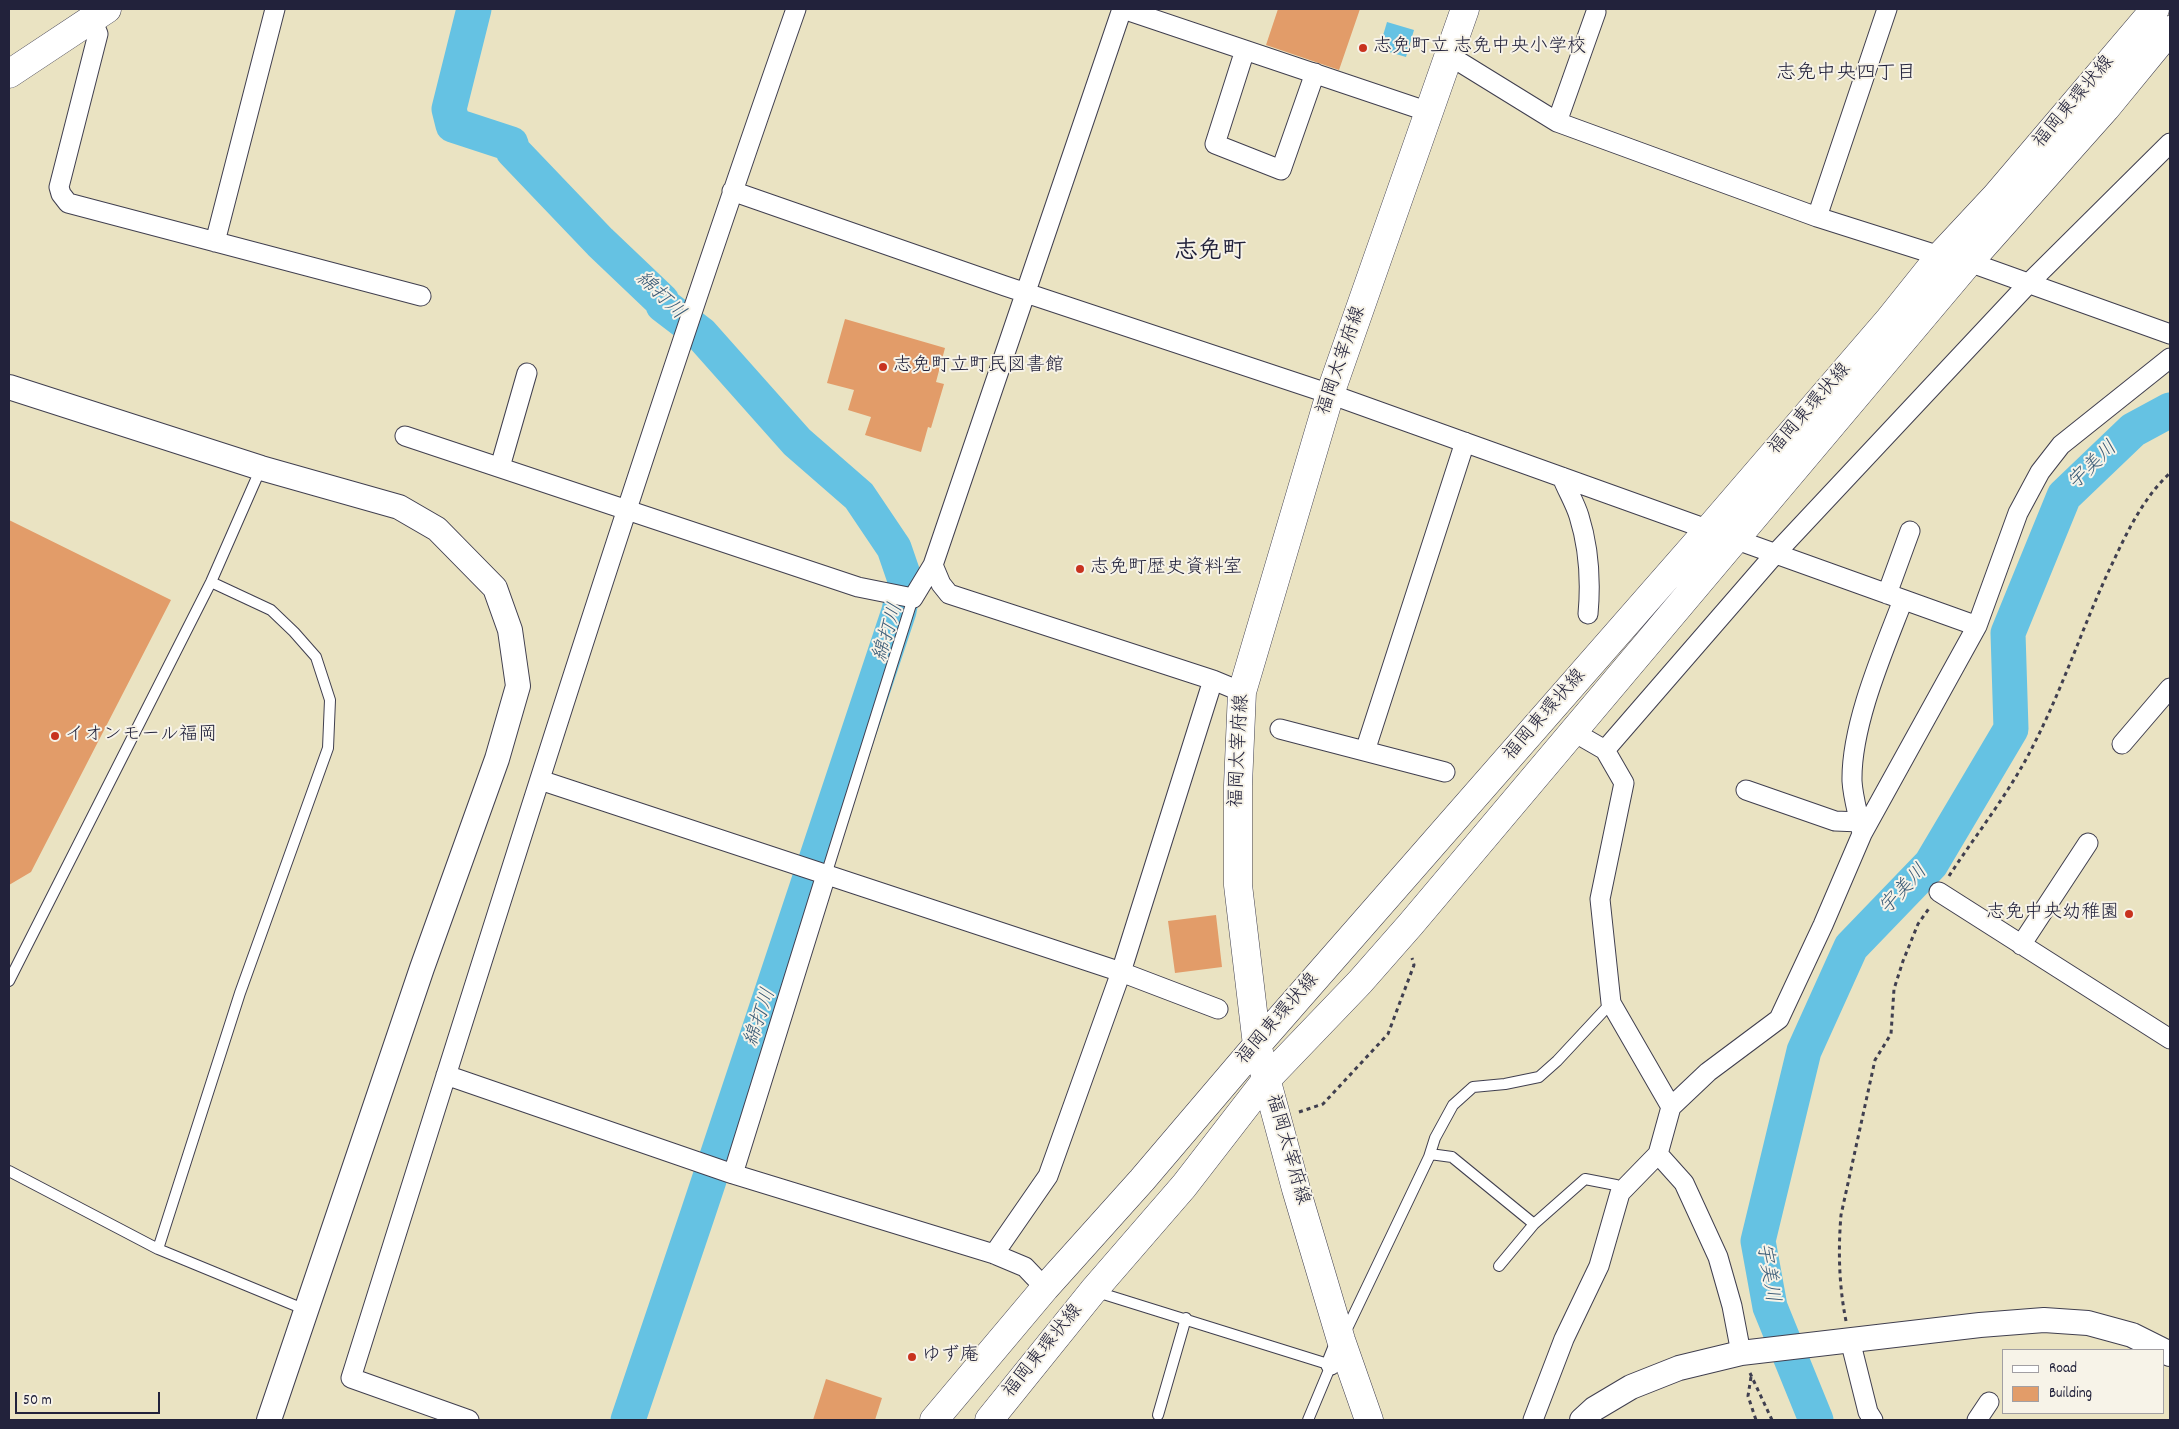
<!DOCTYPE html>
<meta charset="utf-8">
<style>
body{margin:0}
#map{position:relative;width:2179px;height:1429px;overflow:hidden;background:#eae3c2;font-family:Dekko,sans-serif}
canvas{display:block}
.frame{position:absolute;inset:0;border:10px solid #22223b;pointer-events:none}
.legend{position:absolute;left:2002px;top:1349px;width:162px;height:65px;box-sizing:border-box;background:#f7f3e8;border:1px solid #a29fa3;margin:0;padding:6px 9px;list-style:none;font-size:15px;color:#22223b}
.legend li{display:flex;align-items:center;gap:10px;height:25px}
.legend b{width:25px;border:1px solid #a29fa3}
.scale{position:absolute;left:15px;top:1392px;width:145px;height:22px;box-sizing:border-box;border:2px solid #22223b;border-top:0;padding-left:6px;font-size:15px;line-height:18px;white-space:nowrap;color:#22223b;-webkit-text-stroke:4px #f7f3e8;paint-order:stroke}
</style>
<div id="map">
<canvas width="2179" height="1429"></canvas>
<div class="frame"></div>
<ul class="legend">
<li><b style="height:6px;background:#fff"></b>Road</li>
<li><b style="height:14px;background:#e29c69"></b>Building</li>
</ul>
<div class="scale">50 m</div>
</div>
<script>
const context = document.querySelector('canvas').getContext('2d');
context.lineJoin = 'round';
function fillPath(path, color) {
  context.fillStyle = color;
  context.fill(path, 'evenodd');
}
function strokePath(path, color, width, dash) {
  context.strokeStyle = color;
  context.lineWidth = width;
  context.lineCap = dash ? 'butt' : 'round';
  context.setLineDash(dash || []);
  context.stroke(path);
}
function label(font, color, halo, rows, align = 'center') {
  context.font = font + ' Dekko,"Klee One",sans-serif';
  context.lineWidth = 4;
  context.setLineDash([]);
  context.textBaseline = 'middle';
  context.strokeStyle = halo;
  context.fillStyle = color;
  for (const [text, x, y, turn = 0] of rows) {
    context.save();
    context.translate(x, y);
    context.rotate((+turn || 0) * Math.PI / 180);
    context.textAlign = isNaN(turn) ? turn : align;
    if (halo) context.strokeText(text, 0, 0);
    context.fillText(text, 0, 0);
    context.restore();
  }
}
fillPath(new Path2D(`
 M1387,22L1414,30L1406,57L1379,49Z`), '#65c2e3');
strokePath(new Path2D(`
 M474,9L449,109L453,125L511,144L513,151L600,242L662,301L663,305L701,334L797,442L859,496L894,548L905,580L899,611C808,881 720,1151 628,1420
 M1816,1420L1770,1307L1758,1241L1804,1051L1851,947L1931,864L2011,729L2008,633L2064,496L2133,430L2170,410`), '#65c2e3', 35);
fillPath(new Path2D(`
 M1278,9H1360L1339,70L1266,45Z
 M845,319L945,348L936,382L944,384L931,428L928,427L921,452L865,435L871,417L848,410L854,390L827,383Z
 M9,520L171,600L31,872L9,885Z
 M1216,915L1222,967L1175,973L1168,921Z
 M826,1379L882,1398L875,1420H813Z`), '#e29c69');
const service = new Path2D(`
 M826,875L913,598
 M9,981L211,582L261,468
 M1430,1154L1452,1157L1534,1224L1585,1179L1616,1185L1623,1190
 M9,1171L158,1249L306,1310
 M158,1249L240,993L328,748L330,700L316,657L294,632L271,610L211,582
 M1499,1266L1534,1224
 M1097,1292L1331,1365L1308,1420
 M1344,1335L1429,1157L1435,1138L1453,1105L1473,1087L1505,1084L1539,1077L1557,1061L1611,1003
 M1158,1415L1186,1318`);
const minor = new Path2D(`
 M1123,9L1429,112
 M92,19L98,34L59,187L61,194L68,203L421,296
 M1245,50L1215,144L1281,170L1315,73
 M1450,56L1557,122L1817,217L1940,256
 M1557,122L1596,12
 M732,191L1005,286L1330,394L1977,626
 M1817,217L1887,9
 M215,242L275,9
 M1969,262L2170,334
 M405,436L858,587L913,598L933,565L1122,9
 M500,467L527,373
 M1562,477C1567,490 1575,503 1579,516C1589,548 1591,581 1588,614
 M933,565L941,584L949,594L1213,680L1242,692
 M1887,594L1910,531
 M1280,729L1445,772
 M1572,731L1605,750L1624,783L1600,899L1611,1003L1671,1107
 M2122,744L2170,688
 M1605,750L1775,554L2029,283L2170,143
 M1365,751L1465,442
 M540,780L1121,972L1218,1009
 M1746,790L1835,821L1860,822
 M1862,834C1859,816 1853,799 1852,781C1851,725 1883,652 1903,600
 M1939,892L2170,1039
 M2021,945L2088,843
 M446,1075L733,1174L994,1254L1025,1267L1045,1288
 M1658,1154L1684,1183L1718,1257L1732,1306L1741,1353
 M733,1174L826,875
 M994,1254L1048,1176L1121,972L1213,680
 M1850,1340L1868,1412L1873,1420
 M1331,1365L1341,1340
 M469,1420L351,1378C495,920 637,462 796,9
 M1533,1420L1564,1339L1599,1266L1620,1193L1658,1154L1671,1107L1708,1072L1779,1019L1823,925L1862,834L1977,626L2018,513L2040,472L2061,445L2170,358
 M1977,1420L1989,1402`);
const tertiary = new Path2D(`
 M9,387L261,468L399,507L437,529L495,588L510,630L518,686L497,759L422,968L269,1420
 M1582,1420L1594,1409L1631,1387L1679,1368L1741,1353L1980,1325L2044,1320L2088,1323L2132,1335L2170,1354`);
const primary = new Path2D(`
 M9,74L107,9
 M934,1420L1045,1288L1142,1180L1257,1045L1708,530L1888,321L1940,256L1996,196L2155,9
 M989,1420L1093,1291L1184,1186L1266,1080L1360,982L1411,924L1969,262L2106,108L2170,30
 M1369,1420L1341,1340L1296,1189L1257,1045L1238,885V785L1242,692L1330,394L1465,9`);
strokePath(service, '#403f4f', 12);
strokePath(minor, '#403f4f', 21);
strokePath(tertiary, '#403f4f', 26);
strokePath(primary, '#403f4f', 29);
strokePath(new Path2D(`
 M1949,876C1977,833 2010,792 2033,746C2064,686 2084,622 2113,562C2128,530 2144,497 2170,473
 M1299,1112L1323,1104L1388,1034L1414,965L1412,958
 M1846,1321C1839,1286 1838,1251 1841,1215L1875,1060L1891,1034L1894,989L1903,961L1918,924L1930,907
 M1750,1373L1772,1420
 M1751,1377L1748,1396L1756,1420`), '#403f4f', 3, [4, 4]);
strokePath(service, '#fff', 10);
strokePath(minor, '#fff', 19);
strokePath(tertiary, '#fff', 24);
strokePath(primary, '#fff', 28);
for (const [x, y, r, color] of [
 [1363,48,5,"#c8321e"],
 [883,367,5,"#c8321e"],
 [1080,569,5,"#c8321e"],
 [55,736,5,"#c8321e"],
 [2129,914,5,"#c8321e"],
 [912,1357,5,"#c8321e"]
]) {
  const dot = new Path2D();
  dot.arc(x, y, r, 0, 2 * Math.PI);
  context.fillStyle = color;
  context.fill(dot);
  strokePath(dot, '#f7f3e8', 2);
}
label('19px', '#22223b', '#f7f3e8', [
 ["志免町立 志免中央小学校",1373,48],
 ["志免町立町民図書館",893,367],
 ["志免町歴史資料室",1090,569],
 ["イオンモール福岡",65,736],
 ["志免中央幼稚園",2119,914,"right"],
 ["ゆず庵",922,1357]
], 'left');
label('19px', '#22223b', '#f7f3e8', [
 ["福岡東環状線",2075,103,-50],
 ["福岡太宰府線",1343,361,-71],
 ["福岡東環状線",1811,410,-49],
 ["福岡東環状線",1546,716,-49],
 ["福岡太宰府線",1241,751,-87],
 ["福岡東環状線",1279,1020,-49],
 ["福岡太宰府線",1286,1150,74],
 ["福岡東環状線",1044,1352,-51]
]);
label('20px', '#22223b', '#f7f3e8', [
 ["志免中央四丁目",1846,75]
]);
label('italic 20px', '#395a76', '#f7f3e8', [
 ["綿打川",659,297,44],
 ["宇美川",2094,467,-44],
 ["綿打川",890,633,-73],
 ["宇美川",1905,891,-47],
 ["綿打川",762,1018,-71],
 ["宇美川",1766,1273,81]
]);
label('bold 24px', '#22223b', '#f7f3e8', [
 ["志免町",1210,254]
]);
</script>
